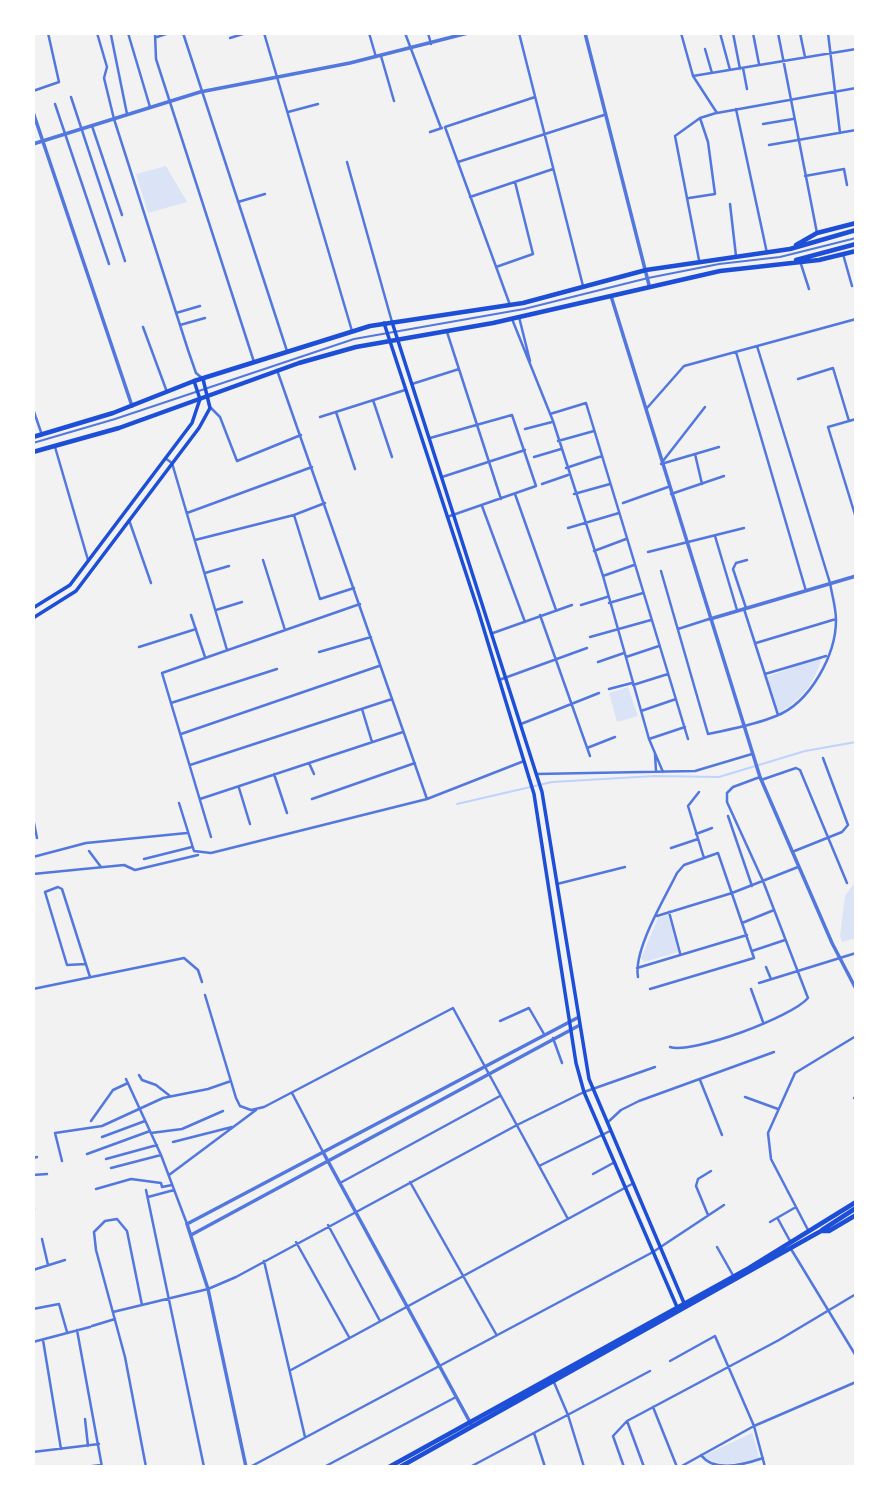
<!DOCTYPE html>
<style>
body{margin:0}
#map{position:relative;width:889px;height:1500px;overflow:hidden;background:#f2f2f2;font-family:Jost,sans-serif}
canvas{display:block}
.frame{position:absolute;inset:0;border:35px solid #fff;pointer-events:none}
</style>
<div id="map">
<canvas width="889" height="1500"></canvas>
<div class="frame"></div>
</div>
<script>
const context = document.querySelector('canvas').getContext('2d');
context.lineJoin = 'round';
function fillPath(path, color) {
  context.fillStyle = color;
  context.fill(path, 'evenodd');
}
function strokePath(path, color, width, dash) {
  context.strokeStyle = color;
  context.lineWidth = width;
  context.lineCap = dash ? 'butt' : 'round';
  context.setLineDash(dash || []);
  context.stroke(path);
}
fillPath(new Path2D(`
 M166,166L187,202L148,213L136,174Z
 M822,657C814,684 803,698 779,713L766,677Z
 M628,687L638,716L617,722L609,693Z
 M856,881V938L842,942L840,936L845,896Z
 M668,915L678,952L644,962L641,958L658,918Z
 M752,1433L760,1459L723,1465L701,1457Z`), '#dbe4f7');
strokePath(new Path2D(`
 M457,804L552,782L655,776L719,777L805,751L856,742`), '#bfd3fe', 2);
strokePath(new Path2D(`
 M33,443L115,419L354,339L524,309L648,278L719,264L780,257L856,238`), '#5277de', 2);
strokePath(new Path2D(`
 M97,33L107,67L104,78L114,119L188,350L196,373L202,378
 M128,33L150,107
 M155,33L156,59L254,362
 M183,33L287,351
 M264,33L352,331
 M369,33L376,57
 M405,33L441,128
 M428,33L431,44
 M519,33L583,286
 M681,33L693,76L717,113L856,88
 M720,33L730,70
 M733,33L740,69
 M753,33L759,64
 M778,33L817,233
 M800,33L805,57
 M828,33L840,133
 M111,35L127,114
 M157,37L169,33
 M230,38L246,33
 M705,49L712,73
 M381,56L394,101
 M743,68L747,89
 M693,76L856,49
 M33,91L59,82L48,33
 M71,97L125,261
 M55,104L109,264
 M736,109L767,253
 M288,112L318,104
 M763,124L793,119
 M92,126L122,215
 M430,132L442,128
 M769,145L856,130
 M347,162L392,322
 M458,162L604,115
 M805,176L844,169L847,185
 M470,197L553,169
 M689,198L715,194L708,142L700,118
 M238,202L265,194
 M730,204L736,256
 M843,254L852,286
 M699,260L675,136L700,118L716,113
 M800,261L809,289
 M496,267L533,254L515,182
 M510,305L445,127L535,97
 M176,313L200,306
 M519,317L530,361
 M512,319L553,421L603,576L649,739L663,772
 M180,325L205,318
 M143,327L167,392
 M447,332L501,499
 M736,352L806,591
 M277,370L427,799
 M798,379L833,368L849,421
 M412,384L459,369
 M373,400L392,457
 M211,408L220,417L237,461L301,435
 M647,408L684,366L856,319
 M33,409L42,435
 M336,412L355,469
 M550,414L586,403L688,739
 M320,417L405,390
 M856,419L828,427L856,518
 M525,429L552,422
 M430,438L512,415L536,486L447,517
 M558,441L594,431
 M55,447L88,560
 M695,454L702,484
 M534,457L561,449
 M165,458L172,463L227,650
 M663,461L705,407
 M661,464L719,447
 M566,468L602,456
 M442,477L525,450
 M542,484L568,475
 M515,494L556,610
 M574,494L610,484
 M671,494L724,476
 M623,503L668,487
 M482,506L525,622
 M187,513L312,467
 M294,515L320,599L354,588
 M129,520L151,583
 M568,528L619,513
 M715,536L737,610
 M195,540L294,515L325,503
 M594,551L626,539
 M648,552L744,528
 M263,560L285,630
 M661,571L708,734C731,729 755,725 776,716C810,703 836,655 836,620C836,608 832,595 830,583L757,346
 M205,573L229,566
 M603,576L634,565
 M609,603L643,593
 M581,605L607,597
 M746,608L733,569L736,563L747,560
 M744,609L778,715
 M216,610L242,602
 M191,615L205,657
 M540,615L590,756
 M678,629L709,619
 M493,633L572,605
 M590,637L651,620
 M756,643L836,619
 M139,647L196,629
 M319,652L371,637
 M626,657L659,646
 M598,662L624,653
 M765,674L826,656
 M499,680L587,648
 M633,685L668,674
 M609,689L632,683
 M171,703L277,669
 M362,709L372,742
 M641,711L676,699
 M521,724L599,693
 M181,734L379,666
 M649,739L685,727
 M33,743V754
 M587,748L615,737
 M655,754L656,771
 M309,763L314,774
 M190,765L392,699
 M274,774L287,813
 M536,774L695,771L752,754
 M761,780L796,768L800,770L847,883
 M239,788L250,824
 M699,792L688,806L704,858
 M200,799L403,732
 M312,799L415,763
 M179,803L194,851L211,853L427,799L524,761
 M728,816L752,886
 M33,818L37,838
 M696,834L712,828
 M211,837L162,673L360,604
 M671,848L698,839
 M89,851L101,867
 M792,852L842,832L848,825L823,758
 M33,857L86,843L187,833
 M144,859L192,847
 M33,874L124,865L135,870L198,855
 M557,884L625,867
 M669,912L680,953
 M657,916L732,893L798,867
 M742,923L774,910
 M752,951L785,940
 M86,964L67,965L45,892L58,887L62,889L90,977
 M766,967L771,979
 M637,968L747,935
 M638,977C633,950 665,898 677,873L684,865L718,853L754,958L650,989
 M759,983L856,953
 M33,989L184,958L198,970L202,982
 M751,989L763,1022
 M205,995L236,1098L240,1106L251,1110L264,1107L453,1008L568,1219
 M500,1021L529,1008L544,1034
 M553,1038L562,1063
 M670,1047C693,1054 792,1017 808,998L763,881L727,802V793L733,787L760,777
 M139,1075L142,1080L156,1085L170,1096
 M126,1079L161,1155L187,1224
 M700,1080L722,1135
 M292,1093L323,1152
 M745,1097L778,1109
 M854,1098H856
 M91,1121L113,1090L128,1083
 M607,1123L621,1110L639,1101L774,1052
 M151,1133L182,1129L223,1111
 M102,1137L145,1121
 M173,1142L232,1127
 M87,1154L150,1131
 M33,1158L37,1157
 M106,1159L157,1145
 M62,1161L55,1133L102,1126L163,1098L208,1089L231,1081
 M539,1166L610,1131
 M111,1168L161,1155
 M593,1174L615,1162
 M33,1175L47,1174
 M169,1175L256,1110
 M410,1182L496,1334
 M340,1183L500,1096
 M96,1189L131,1179L161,1183L162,1187L172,1185
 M146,1190L204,1467
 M148,1197L174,1190
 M33,1210L34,1209
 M708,1215L696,1186L698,1179L711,1171
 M778,1219L790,1241
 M770,1222L796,1207
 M328,1225L380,1321
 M808,1230L771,1159L768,1133L795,1073L856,1036
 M42,1239L48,1265
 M296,1242L349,1337
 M717,1247L734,1277
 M791,1249L856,1356
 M264,1261L305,1437
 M33,1270L65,1260
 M142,1305L127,1231L117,1219L105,1221L94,1232L96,1250L125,1357L146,1467
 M33,1309L59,1304L67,1332
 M113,1312L208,1289L236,1277L517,1125L584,1092L655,1067
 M92,1326L115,1319
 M77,1330L102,1467
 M43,1340L61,1449
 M33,1342L90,1327
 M670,1361L715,1336L754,1426L765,1467
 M291,1370L632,1184
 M553,1380L568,1415L584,1467
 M653,1407L677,1467
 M85,1419L88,1446
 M534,1433L545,1467
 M33,1452L99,1444
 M701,1455C714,1473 746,1464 763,1458
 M84,1467L101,1465
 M250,1467L653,1252L724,1205
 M324,1467L456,1397
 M470,1467L650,1371
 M624,1467L613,1436L627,1421
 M644,1467L627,1421L779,1340L856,1294
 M680,1467L754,1426L856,1382`), '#5277de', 2.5);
strokePath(new Path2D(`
 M585,33L649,285
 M33,112L132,406
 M33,144L200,92L350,63L468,33
 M611,296L760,777L832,943L856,989
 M710,619L856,576
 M323,1152L471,1424
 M191,1235L578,1026
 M246,1467L208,1289L187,1224L577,1018`), '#5277de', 3.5);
strokePath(new Path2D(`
 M392,322L542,792L589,1079L684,1303
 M384,323L478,610L534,794L576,1063L584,1092L677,1307
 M33,608L70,585L192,423L200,399L194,381
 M33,618L76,591L199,428L210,408L203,379`), '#1d4ed8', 3.5);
strokePath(new Path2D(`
 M822,1230L856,1208
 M389,1467L749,1268L856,1202
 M400,1467L821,1231H829L856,1215`), '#1d4ed8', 4.5);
strokePath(new Path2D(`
 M796,245L817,233L856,223
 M796,260L856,244
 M33,437L113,413L194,381L370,326L523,303L646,270L790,249L856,230
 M33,452L119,428L299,363L356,347L493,323L720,271L819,260L856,251`), '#1d4ed8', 4.5);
</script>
